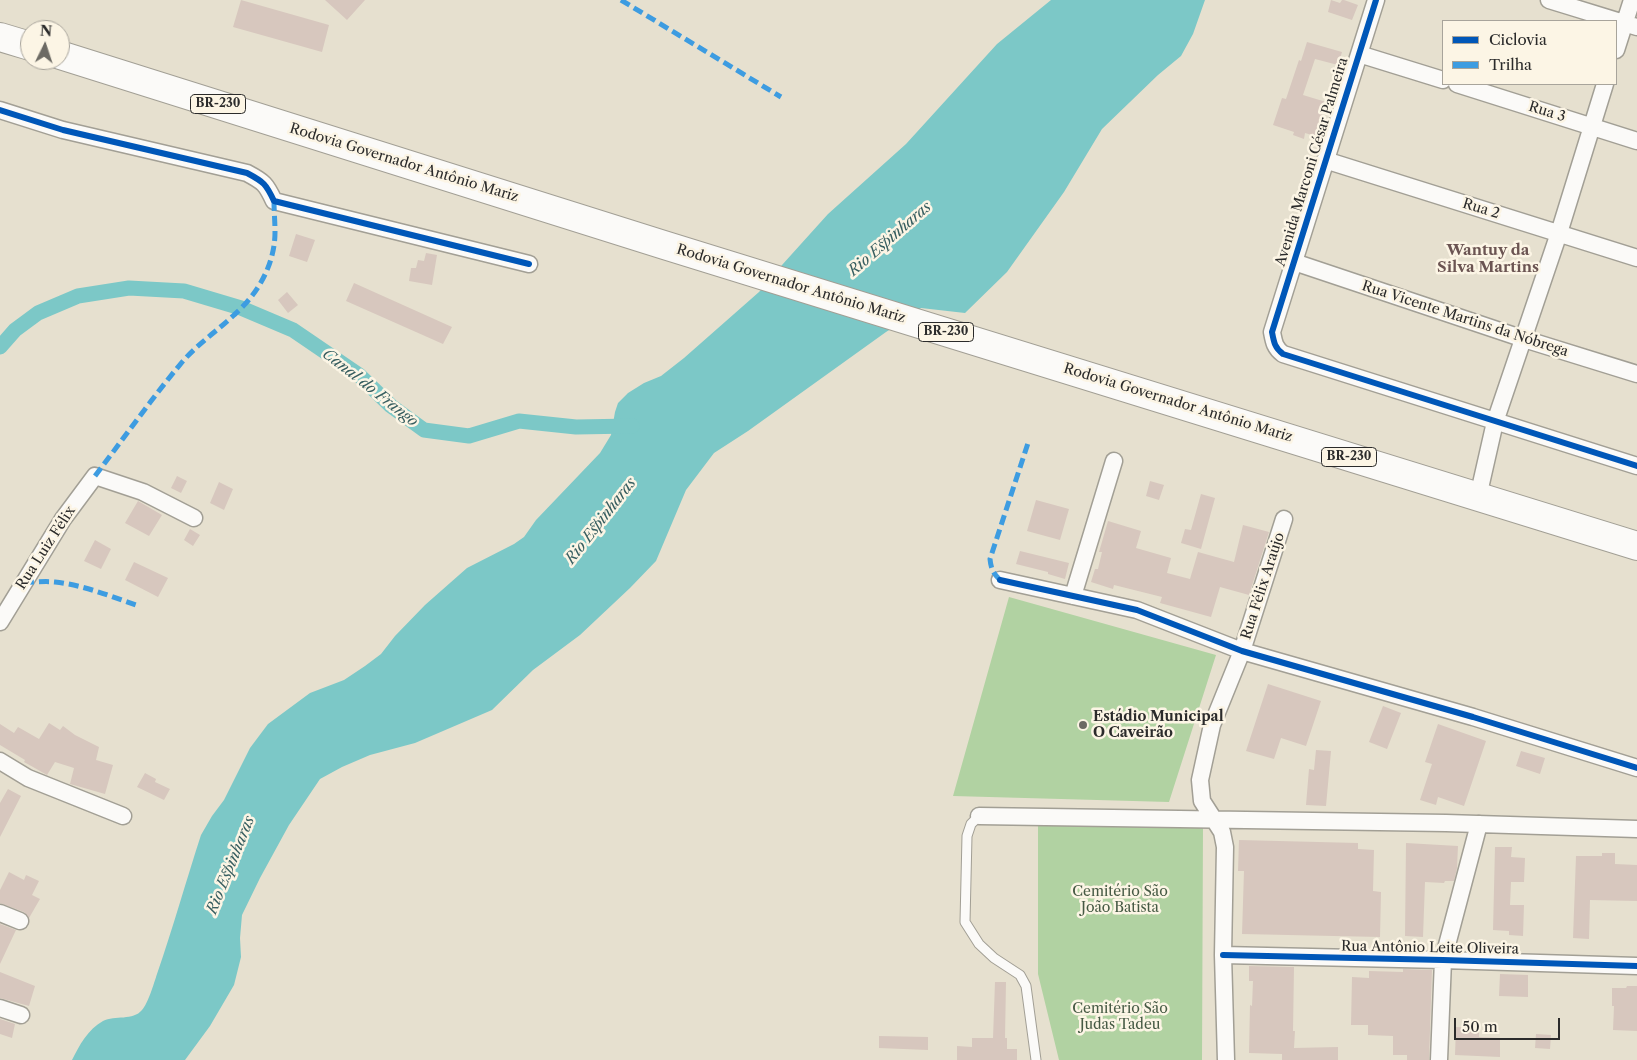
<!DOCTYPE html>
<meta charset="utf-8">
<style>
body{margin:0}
#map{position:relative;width:1637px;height:1060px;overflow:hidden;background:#e6e0cf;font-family:"Libre Caslon Text",serif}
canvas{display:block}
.legend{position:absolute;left:1442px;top:20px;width:175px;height:65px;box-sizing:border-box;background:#fcf5e5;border:1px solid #a8a49b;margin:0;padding:6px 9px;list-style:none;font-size:15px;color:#2b2b2b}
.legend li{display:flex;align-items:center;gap:10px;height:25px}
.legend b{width:25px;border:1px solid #a8a49b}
.north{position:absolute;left:20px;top:20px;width:50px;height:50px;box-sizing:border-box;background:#fcf5e5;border:1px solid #a8a49b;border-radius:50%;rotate:4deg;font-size:14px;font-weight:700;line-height:20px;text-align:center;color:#2b2b2b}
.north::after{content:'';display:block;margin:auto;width:18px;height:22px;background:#6c6a64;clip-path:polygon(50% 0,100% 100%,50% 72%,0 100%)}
.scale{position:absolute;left:1454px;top:1018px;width:106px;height:22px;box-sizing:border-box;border:2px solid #2b2b2b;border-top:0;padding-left:6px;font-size:15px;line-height:18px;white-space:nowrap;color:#2b2b2b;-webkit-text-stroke:4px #fcf5e5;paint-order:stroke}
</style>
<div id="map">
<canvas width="1637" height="1060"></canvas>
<ul class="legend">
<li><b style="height:6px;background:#0057b8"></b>Ciclovia</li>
<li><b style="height:6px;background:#3d9ce1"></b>Trilha</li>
</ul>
<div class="north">N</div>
<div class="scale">50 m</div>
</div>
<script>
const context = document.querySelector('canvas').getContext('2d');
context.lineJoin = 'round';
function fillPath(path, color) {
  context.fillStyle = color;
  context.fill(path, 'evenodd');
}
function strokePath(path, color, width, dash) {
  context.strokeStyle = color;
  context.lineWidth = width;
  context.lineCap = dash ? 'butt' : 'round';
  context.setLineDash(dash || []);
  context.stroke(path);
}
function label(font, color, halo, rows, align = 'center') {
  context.font = font + ' "Libre Caslon Text",serif';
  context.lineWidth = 5;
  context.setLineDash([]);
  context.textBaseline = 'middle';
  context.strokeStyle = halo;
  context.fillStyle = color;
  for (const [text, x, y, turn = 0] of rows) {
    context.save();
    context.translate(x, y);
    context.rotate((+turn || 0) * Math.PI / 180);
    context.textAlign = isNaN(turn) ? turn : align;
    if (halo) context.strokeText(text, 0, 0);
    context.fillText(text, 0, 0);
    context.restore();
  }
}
fillPath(new Path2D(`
 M1009,597L1216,655L1169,802L953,796Z
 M1038,825L1203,826L1202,1060H1059L1038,974Z`), '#b1d2a2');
fillPath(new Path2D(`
 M1051,0H1205L1193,34L1181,56L1158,75L1102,129L1064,192L1007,272L965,313L921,308L909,317L773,275L828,214L906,144L997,44Z
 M771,279L905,320L886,332L748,431L714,453L686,490L656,561L630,588L580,635L533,670L492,710L415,743L370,755L342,767L320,779L289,825L260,878L242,915L240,938L241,957L234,985L210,1026L185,1060H72C79,1046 88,1029 103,1021C115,1015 133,1021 142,1010C148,1004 154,983 157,974C173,928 186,881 201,835L212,816L224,800L250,748L268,724L310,693L344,680L365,666L381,654L395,636L425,605L467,568L514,544L524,537L536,520L600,453L611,435L615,412L618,403L628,393L644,383L661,376L684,358L759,292Z`), '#7cc8c7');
strokePath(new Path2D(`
 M0,347L15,330L38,313L78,296L129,288L184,291L241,308L293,330L359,375L391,406L424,430L469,436L519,421L576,427L632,426`), '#7cc8c7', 15);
fillPath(new Path2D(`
 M241,0L329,25L322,52L233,27Z
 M325,0H365L347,20Z
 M1331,0L1340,3L1342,0H1344L1358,5L1352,20L1328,12Z
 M1307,42L1342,52L1338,65L1315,59L1303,95L1326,102L1315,136L1305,133L1304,139L1293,135L1294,132L1273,125L1282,98L1286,99L1299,60L1301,61Z
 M296,234L315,240L307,262L289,256Z
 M426,253L437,255L432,285L409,281L411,268H416L418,260L424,261Z
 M354,283L452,327L443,344L346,301Z
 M287,292L298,305L288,313L278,300Z
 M177,476L187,481L181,493L171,488Z
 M1150,481L1164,485L1159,500L1146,496Z
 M219,482L233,489L224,510L210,503Z
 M1201,494L1215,498L1201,549L1181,543L1185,529L1191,530Z
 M1036,500L1069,509L1060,540L1027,531Z
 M138,501L162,515L149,536L125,523Z
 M1108,521L1141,531L1136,548L1171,558L1167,573L1190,579L1198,552L1234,562L1243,525L1269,532L1249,595L1220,587L1211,617L1160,603L1162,597L1114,585L1113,589L1091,582L1095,569H1098L1102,552H1099Z
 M190,529L200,535L193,546L184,540Z
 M95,540L111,549L101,569L84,561Z
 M1020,551L1069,563L1065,579L1048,574V572L1016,564Z
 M134,562L168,578L158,597L125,580Z
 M1268,684L1321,701L1306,746L1281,738L1274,759L1246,751Z
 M1383,706L1401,713L1387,749L1369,742Z
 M49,723L60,730L63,726L75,735L99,747L96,760L113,765L105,794L70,784L74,768L55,762L47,775L33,767L24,762L25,760L0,745V724L14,733L18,727L39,739Z
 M1438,724L1486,741L1464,806L1438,797L1436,805L1420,800L1432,764L1425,762Z
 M1316,750L1331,751L1326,806L1306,805L1309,769L1314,770Z
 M1521,751L1545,758L1540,774L1516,766Z
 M145,773L156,779L155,782L170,789L164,800L137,787Z
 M8,789L21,796L0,837V803Z
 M1239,840L1358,843V849L1374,850L1373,891L1381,892L1380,937L1242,934L1244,871H1238Z
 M1406,843L1458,846L1457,868L1454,881H1445L1444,883L1425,882L1423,937L1405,936Z
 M1495,847H1512L1511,857L1525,858L1524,882H1511L1510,905H1524L1523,936L1509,935V931L1493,930Z
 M1602,853H1615V864L1637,865V901L1590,900L1589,939L1573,938L1576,856H1602Z
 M9,872L24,880L26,875L39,881L32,895L40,899L29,918L24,912L0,903V890Z
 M0,924L16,930L0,964Z
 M1249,966L1294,967L1293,1031H1295L1294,1048L1338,1047V1060H1282V1054L1249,1053L1250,1005L1252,1006L1253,981H1249Z
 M1403,969L1432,970L1429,1060H1407V1055H1393V1036L1368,1035V1025H1351L1352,977L1369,978V971L1403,972Z
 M0,972L35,986L29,1006L0,998Z
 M1500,974L1528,975V997L1499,996Z
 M995,982H1006L1005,1038H1007V1049H1017V1060H957V1046L972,1047V1038H993Z
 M1627,986H1637V1031L1613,1030L1614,1006H1612V988H1626Z
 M0,1019L15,1024L12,1038L0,1034Z
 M1456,1027L1479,1028V1037L1500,1038V1057L1455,1055Z
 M1536,1034L1551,1035L1550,1049L1535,1048Z
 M879,1036L928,1037V1050L879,1048Z`), '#d7c7be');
const service = new Path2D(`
 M979,816L971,824L967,836L965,922L979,944L994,958L1020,975L1026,986L1036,1060`);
const minor = new Path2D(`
 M1376,0L1272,332C1274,343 1275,348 1283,354L1637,466
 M1549,0L1637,27
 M1616,50L1632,0
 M1359,54L1443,80
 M1457,84L1637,141
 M0,110L63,130L247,173C264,182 266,184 274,201L529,264
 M1325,160L1637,258
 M1294,262L1524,339L1637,374
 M1478,497L1495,422L1559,233L1605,84
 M1000,580L1137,610L1242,651L1473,717L1637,768
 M1073,596L1114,461
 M0,622L63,519L95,476L143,492L194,518
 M0,761L28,778L123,816
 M979,816L1446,823L1637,829
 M0,913L20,921
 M1223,955L1443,960L1637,966
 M0,1008L21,1015
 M1226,1060L1223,955L1225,847L1222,832L1202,801L1200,780L1212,725L1242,651L1284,519
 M1439,1060L1443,960L1479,824`);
const trunk = new Path2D(`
 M0,37L30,46
 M60,55L664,245L1637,546`);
strokePath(service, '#a29f95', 11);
strokePath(minor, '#a29f95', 19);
strokePath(trunk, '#a29f95', 30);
strokePath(service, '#fbfaf8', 9);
strokePath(minor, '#fbfaf8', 16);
strokePath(trunk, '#fbfaf8', 28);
strokePath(new Path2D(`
 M621,0L781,97
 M95,476C124,438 152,398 183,361C199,343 217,331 234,315C258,294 275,264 275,232C275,222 274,211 274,201
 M1000,580C993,573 991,569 990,559L1028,443
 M24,583C34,582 45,581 55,582C84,585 112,597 139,606`), '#3d9ce1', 5, [10, 5]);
strokePath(new Path2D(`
 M1376,0L1272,332C1274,343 1275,348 1283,354L1637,466
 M0,110L63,130L247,173C264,182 266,184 274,201L529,264
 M1000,580L1137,610L1242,651L1473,717L1637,768
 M1223,955L1443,960L1637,966`), '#0057b8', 6);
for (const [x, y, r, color] of [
 [1083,725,5,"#6c6a64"]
]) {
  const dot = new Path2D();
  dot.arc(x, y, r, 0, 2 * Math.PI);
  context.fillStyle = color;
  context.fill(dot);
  strokePath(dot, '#fcf5e5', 2);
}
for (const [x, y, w] of [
 [218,104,55],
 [946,332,55],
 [1349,457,55]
]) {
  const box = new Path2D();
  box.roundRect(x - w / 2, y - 9.5, w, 19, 4);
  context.fillStyle = '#fcf5e5';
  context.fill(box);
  strokePath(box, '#2b2b2b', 1);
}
label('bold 12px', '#2b2b2b', null, [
 ["BR-230",218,104],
 ["BR-230",946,332],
 ["BR-230",1349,457]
]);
label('14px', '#2b2b2b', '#fcf5e5', [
 ["Rua 3",1547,112,17],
 ["Avenida Marconi César Palmeira",1312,162,-73],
 ["Rodovia Governador Antônio Mariz",404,163,17],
 ["Rua 2",1481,209,17],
 ["Rodovia Governador Antônio Mariz",791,284,17],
 ["Rua Vicente Martins da Nóbrega",1465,319,18],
 ["Rodovia Governador Antônio Mariz",1178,403,17],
 ["Rua Luiz Félix",46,548,-57],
 ["Rua Félix Araújo",1263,586,-72],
 ["Rua Antônio Leite Oliveira",1430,948,1]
]);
label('bold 14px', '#2b2b2b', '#fcf5e5', [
 ["Estádio Municipal",1093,717],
 ["O Caveirão",1093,733]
], 'left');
label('14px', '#465a44', '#fcf5e5', [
 ["Cemitério São",1120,892],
 ["João Batista",1120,908],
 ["Cemitério São",1120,1009],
 ["Judas Tadeu",1120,1025]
]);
label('italic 15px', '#375e60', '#fcf5e5', [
 ["Rio Espinharas",890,239,-41],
 ["Canal do Frango",370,388,38],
 ["Rio Espinharas",601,521,-52],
 ["Rio Espinharas",231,865,-68]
]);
label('bold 15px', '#6b5452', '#fcf5e5', [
 ["Wantuy da",1488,251],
 ["Silva Martins",1488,268]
]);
</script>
